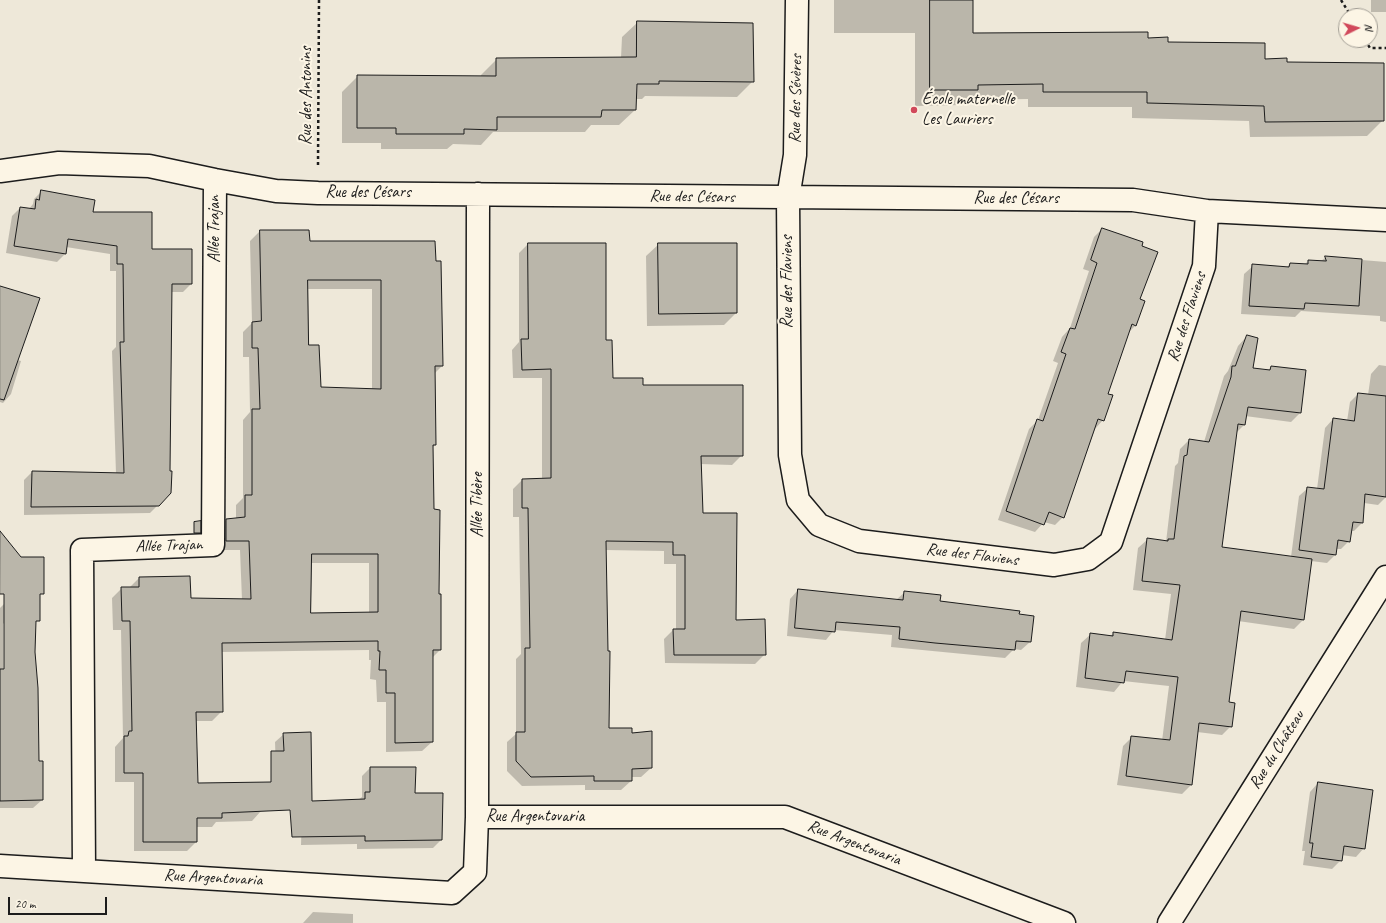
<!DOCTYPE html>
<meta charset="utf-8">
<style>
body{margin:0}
#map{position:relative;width:1386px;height:923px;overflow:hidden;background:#eee8d9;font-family:Caveat,sans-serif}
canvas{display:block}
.north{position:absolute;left:1338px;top:8px;width:40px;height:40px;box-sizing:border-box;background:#fcf5e5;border:1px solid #a29e95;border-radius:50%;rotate:85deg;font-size:11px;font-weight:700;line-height:16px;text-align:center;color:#1c1c1c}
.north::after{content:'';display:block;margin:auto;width:14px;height:18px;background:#d1495b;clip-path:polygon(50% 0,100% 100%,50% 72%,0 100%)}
.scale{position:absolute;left:8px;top:897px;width:99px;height:18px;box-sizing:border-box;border:2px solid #1c1c1c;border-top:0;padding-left:5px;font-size:12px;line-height:14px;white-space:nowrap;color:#1c1c1c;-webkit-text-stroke:3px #fcf5e5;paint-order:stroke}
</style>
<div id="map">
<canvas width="1386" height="923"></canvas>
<div class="north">N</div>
<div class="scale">20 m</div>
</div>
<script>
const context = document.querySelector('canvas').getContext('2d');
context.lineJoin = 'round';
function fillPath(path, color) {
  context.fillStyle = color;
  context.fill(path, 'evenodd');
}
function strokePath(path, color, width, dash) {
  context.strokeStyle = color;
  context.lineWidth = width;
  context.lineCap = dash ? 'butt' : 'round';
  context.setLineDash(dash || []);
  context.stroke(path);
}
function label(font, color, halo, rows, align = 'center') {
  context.font = font + ' Caveat,sans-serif';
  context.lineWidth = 4;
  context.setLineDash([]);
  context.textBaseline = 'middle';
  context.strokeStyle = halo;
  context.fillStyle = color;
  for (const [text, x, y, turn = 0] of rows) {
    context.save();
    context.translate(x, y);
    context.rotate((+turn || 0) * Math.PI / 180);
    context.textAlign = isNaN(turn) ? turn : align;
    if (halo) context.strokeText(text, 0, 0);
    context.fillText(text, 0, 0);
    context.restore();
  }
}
fillPath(new Path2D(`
 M834,0H972V34L1147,39L1285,63L1383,120L1367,136L1250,137L1249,121L1132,118V107H1028V99L967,100L962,105L915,106V33H834Z
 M1371,0H1386V12H1371Z
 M638,22L753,81L737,97L645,96L642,99H635V110L619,125H591L585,132H493L481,145L453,144L447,149H381V143H342V92L358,76L481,77V75L497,59L621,58L622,37Z
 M42,191L92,213L151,250L191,284L183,292H171L169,472L170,493L150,513L24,515V480L32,472L116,474L112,351L116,347V271H110V254L66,247L65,254L57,262L6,253L12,216L20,208L29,209L33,204L34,199Z
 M1102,229L1139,300L1136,325L1128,333L1106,394L1103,420L1095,429L1063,517L1055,525L1044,522L1035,532L998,520L1029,429L1038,420L1058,363L1053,361L1062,337L1070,328L1089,271L1083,269L1094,237Z
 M260,231H308L309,242H434L442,366L434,374L435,445L432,448L433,510L440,650L432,658V742L422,751L386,752V702H377L376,680L370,679L371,660H369V650L221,652L222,711L212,721H195L197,784L261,811L252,821L216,822L212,827H196V842L187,851H134V782H115V747L123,738L121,630H113L112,598L122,588L130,587L139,578L190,599L242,600L240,550H216L217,530L226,520L236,519V505L243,498V420L250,412L249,357H243V332L252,323L250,241ZM307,289H372V389L320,388L308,346ZM311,563H369V614H310Z
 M528,244L605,341L612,379L642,386L742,455L732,465L700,464L702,514L735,621L765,654L755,664L665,663L664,639L673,630H676V564H664V551L605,550L608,729L631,734L651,768L641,777H631V781L621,790H585V785L522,786L507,771V742L516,734V659L521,654L519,517H513V489L522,480L542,479V378H513L512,350L519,342V253Z
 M659,244L736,313L724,325L647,326L646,256Z
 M1326,257L1386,262V322L1380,321V316L1301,311L1295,317L1241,314L1244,274L1253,266L1286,268L1290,264L1304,265L1308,261H1321Z
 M0,289L17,360L21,361L11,394L3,403L0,402Z
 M1247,336L1252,369L1268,371L1272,367L1300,413L1291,422L1245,416L1244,425L1236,433L1221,548L1291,557L1299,496L1308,488L1317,489L1325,428L1333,419L1347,421L1350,402L1358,394L1368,395L1371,374L1379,365L1386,366V497L1378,505L1364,503L1362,523L1354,531H1351L1349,541L1341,549H1336L1335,555L1327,563L1311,561L1303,620L1294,629L1238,621L1228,702L1231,726L1222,735L1197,732L1191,785L1182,794L1117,785L1123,746L1132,737L1162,741L1169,686L1123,681L1114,692L1076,687L1081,643L1091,634L1110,636L1114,633L1165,640L1171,594L1133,590L1138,548L1148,539L1166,542L1175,466L1178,463L1180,449L1189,440L1204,442L1224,376L1228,371L1238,346Z
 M798,590L896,600L905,592L939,601L1018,615L1030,642L1021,650L1014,649L1005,658L891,647L892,635L834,630L826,640L787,636L790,599Z
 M4,604L38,762L42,800L33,808H0V608ZM3,623L5,625V674H3Z
 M284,734L311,764L276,770L275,742Z
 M370,768L414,794L441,840L433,848L357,849V844L301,845L302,811L358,800L362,797V776Z
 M1318,783L1364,848L1356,857L1341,855V860L1332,869L1303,865L1305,851H1302L1310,792Z
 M313,912L353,914V923H303Z`), '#0003');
const building = new Path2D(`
 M930,0H973V33L1148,32V38L1168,37V42L1265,43V59L1287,58V62L1384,63V121L1265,122L1264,106L1147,103V92H1043V84L978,85V90H930Z
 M637,21L753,23L754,82L659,81V84H637L636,110H602L601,117H497V130L464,129V134H396V128H357V75L496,76V58L636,57Z
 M41,190L95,200L93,212H152V249H192V284H172L170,471H172L171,493L159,506L31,507L32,471L124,473L120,342H124L123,264H117V246L68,239L66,254L14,246L20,207L35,209L36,199L39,200Z
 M1102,228L1143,242L1142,246L1158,252L1140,299L1145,301L1136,326L1132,324L1108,394L1113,395L1104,421L1098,419L1064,518L1049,512L1044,525L1006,511L1037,419L1043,421L1066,354L1061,352L1070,328L1075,329L1097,263L1091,260Z
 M260,230H309L310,241H435L436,261H441L443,366H435L436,445H433L434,509L440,510L439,594H441V650H433V742L395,743V693H386V670H379L380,651H378V641L222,643L223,712H196L198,783L271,782V751H284L283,733L311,732L312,801L365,799V792H370V767H416L415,793H443L442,840L365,841V836L292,837L290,810L222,813V818H197V842H143V773H124V736H128L129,731H132L130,621H122L121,587H139V577L190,576L191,598L251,599L249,541H226V519L245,517V495H252V409H260L258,348H252V322L261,321ZM308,280H381V389L321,387L319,345H309ZM312,554H378V612L311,613Z
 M528,243H606V340H612L613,378H643V385H743V456H701L703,513H737L736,620L765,619L766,655H674L673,629H685V555H673V542L606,541L608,651H610L609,728H632V733L652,731V768L632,769V781H594V776L531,777L516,761V732H525V648H530L528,508H522V479L551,478V369L522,370L521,339H528Z
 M658,243H737V313L659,314Z
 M1325,256L1362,259L1359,306L1305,303L1304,309L1249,306L1252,264L1289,267L1290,263L1308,264V260L1326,261Z
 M0,286L40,298L4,400L0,399Z
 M1247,335L1258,338L1253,368L1270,370L1271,366L1306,370L1301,413L1248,407L1245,425L1238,424L1222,547L1312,559L1304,620L1241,611L1229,702L1235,703L1232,727L1199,723L1192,785L1126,776L1131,736L1170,740L1178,677L1126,671L1124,683L1085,678L1090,633L1113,636V632L1172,640L1180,585L1142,581L1147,538L1168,541V539H1174L1184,456L1187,455L1189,439L1209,442L1231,377L1232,366H1235Z
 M1358,393L1386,396V497L1365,494L1363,523L1353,522L1350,542L1338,540L1336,555L1299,550L1307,487L1324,489L1333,418L1354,421Z
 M201,521V533H194V522Z
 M0,531L21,557H44V594H40V621H36L35,652L38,688L39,761H43V800L0,801V669H4V594H0Z
 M798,589L903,600L904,591L941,595L940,601L1020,611L1019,614L1034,616L1031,642L1016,641L1015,650L935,643L899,639L900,627L836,622L835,632L795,628Z
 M1318,782L1373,790L1365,849L1344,846L1342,861L1311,857L1313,843H1310Z`);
fillPath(building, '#bab6aa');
strokePath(building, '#1c1c1c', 1);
const street = new Path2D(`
 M797,0L795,155L788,198L790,455L798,500L819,525L859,541L1054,565L1088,559L1111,542L1204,266L1207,211
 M0,171L59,163L149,166L215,180L276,191L318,193L1133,200L1207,211L1386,220
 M477,817L478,194
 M0,866L452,893L475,872L477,817H785L1064,923
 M84,871L82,550L213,545L215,180
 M1169,923L1386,577`);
strokePath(street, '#1c1c1c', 25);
strokePath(new Path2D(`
 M1341,0L1351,16
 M1365,40L1370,48H1386
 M318,165L319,0`), '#1c1c1c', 2.5, [3, 3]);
strokePath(street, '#fcf5e5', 22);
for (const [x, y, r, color] of [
 [914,110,4,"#d1495b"]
]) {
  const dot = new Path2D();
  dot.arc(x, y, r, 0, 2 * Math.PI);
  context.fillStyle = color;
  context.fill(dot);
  strokePath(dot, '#fcf5e5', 1.5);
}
label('17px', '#1c1c1c', '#fcf5e5', [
 ["Rue des Antonins",307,96,-90],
 ["Rue des Sévères",796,99,-89],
 ["Rue des Césars",368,193],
 ["Rue des Césars",692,197,1],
 ["Rue des Césars",1016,199],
 ["Allée Trajan",215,229,-90],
 ["Rue des Flaviens",788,282,-90],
 ["Rue des Flaviens",1187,317,-72],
 ["Allée Tibère",478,505,-90],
 ["Allée Trajan",169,546,-2],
 ["Rue des Flaviens",972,555,7],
 ["Rue du Château",1277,750,-58],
 ["Rue Argentovaria",535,817],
 ["Rue Argentovaria",854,843,21],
 ["Rue Argentovaria",213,878,3]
]);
label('17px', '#1c1c1c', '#fcf5e5', [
 ["École maternelle",922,100],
 ["Les Lauriers",922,120]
], 'left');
</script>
